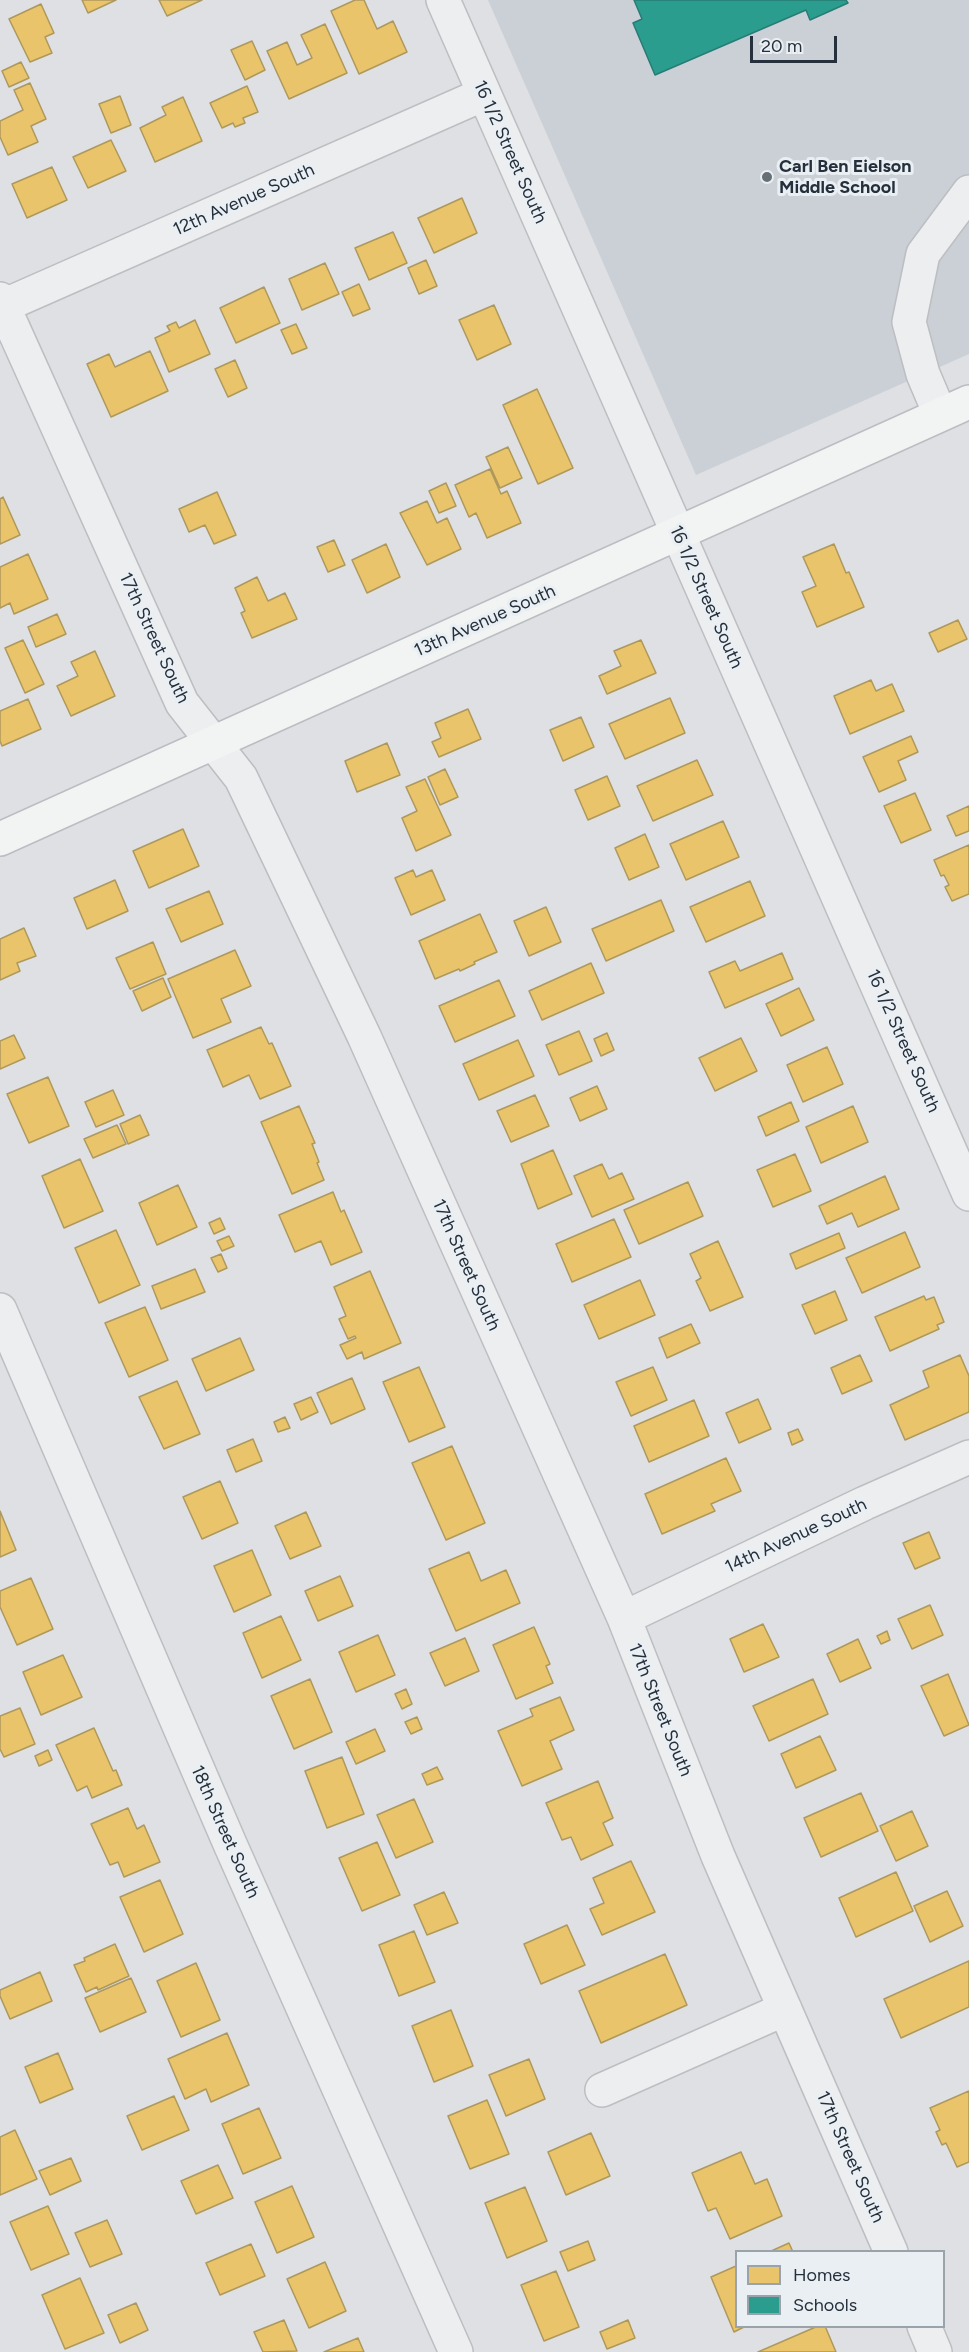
<!DOCTYPE html>
<style>
body{margin:0}
#map{position:relative;width:969px;height:2352px;overflow:hidden;background:#dee0e3;font-family:Figtree,sans-serif}
canvas{display:block}
.legend{position:absolute;left:735px;top:2250px;width:210px;height:78px;box-sizing:border-box;background:#eaeff4;border:2px solid #9ba3aa;margin:0;padding:8px 10px;list-style:none;font-size:18px;color:#25303c}
.legend li{display:flex;align-items:center;gap:12px;height:30px}
.legend b{width:30px;border:2px solid #9ba3aa}
.scale{position:absolute;left:750px;top:36px;width:87px;height:27px;box-sizing:border-box;border:3px solid #25303c;border-top:0;padding-left:8px;font-size:18px;line-height:21px;white-space:nowrap;color:#25303c;-webkit-text-stroke:4px #eaeff4;paint-order:stroke}
</style>
<div id="map">
<canvas width="969" height="2352"></canvas>
<ul class="legend">
<li><b style="height:16px;background:#e9c46a"></b>Homes</li>
<li><b style="height:16px;background:#2a9d8f"></b>Schools</li>
</ul>
<div class="scale">20 m</div>
</div>
<script>
const context = document.querySelector('canvas').getContext('2d');
context.lineJoin = 'round';
function fillPath(path, color) {
  context.fillStyle = color;
  context.fill(path, 'evenodd');
}
function strokePath(path, color, width, dash) {
  context.strokeStyle = color;
  context.lineWidth = width;
  context.lineCap = dash ? 'butt' : 'round';
  context.setLineDash(dash || []);
  context.stroke(path);
}
function label(font, color, halo, rows, align = 'center') {
  context.font = font + ' Figtree,sans-serif';
  context.lineWidth = 6;
  context.setLineDash([]);
  context.textBaseline = 'middle';
  context.strokeStyle = halo;
  context.fillStyle = color;
  for (const [text, x, y, turn = 0] of rows) {
    context.save();
    context.translate(x, y);
    context.rotate((+turn || 0) * Math.PI / 180);
    context.textAlign = isNaN(turn) ? turn : align;
    if (halo) context.strokeText(text, 0, 0);
    context.fillText(text, 0, 0);
    context.restore();
  }
}
fillPath(new Path2D(`
 M488,0H969V354L696,475Z`), '#cbd0d7');
const homes = new Path2D(`
 M82,0H116L88,13Z
 M159,0H202L167,16Z
 M355,0H364L377,29L393,21L407,52L359,74L331,11Z
 M41,4L54,33L45,37L52,53L30,62L9,19Z
 M325,24L347,73L289,99L267,51L287,42L297,65L312,58L301,35Z
 M252,41L265,70L245,80L231,50Z
 M21,62L29,78L9,87L2,71Z
 M30,83L46,119L31,126L38,142L8,155L0,137V121L23,110L14,90Z
 M247,86L258,112L243,118L245,123L235,127L233,123L222,128L210,103Z
 M120,96L131,125L111,133L99,104Z
 M183,97L202,141L155,162L140,128L166,115L162,107Z
 M111,140L126,171L88,188L73,157Z
 M52,167L67,200L27,218L12,184Z
 M462,198L477,233L434,253L418,218Z
 M393,232L407,263L369,280L355,248Z
 M426,260L437,286L419,294L408,268Z
 M325,263L339,294L302,310L289,279Z
 M359,284L370,309L353,316L342,292Z
 M264,287L280,323L236,343L220,308Z
 M494,305L511,344L477,360L459,320Z
 M195,320L210,354L169,372L155,338L170,331L167,326L176,322L179,328Z
 M296,324L307,348L292,354L281,330Z
 M150,351L168,391L111,417L87,364L109,354L115,367Z
 M235,360L247,388L228,397L215,369Z
 M537,389L573,468L538,484L503,405Z
 M508,447L522,478L500,488L486,457Z
 M490,469L501,494L507,491L521,523L487,538L476,513L469,517L455,485Z
 M446,483L456,506L439,513L429,491Z
 M217,492L236,535L214,544L205,525L189,532L179,509Z
 M3,497L20,535L0,544V499Z
 M427,501L437,523L447,518L461,549L427,565L400,513Z
 M334,540L345,565L328,572L317,547Z
 M386,544L400,577L367,593L352,560Z
 M834,544L846,573L849,572L864,607L817,627L802,592L816,586L803,557Z
 M28,554L48,599L14,614L10,603L0,608V567Z
 M257,577L268,601L285,593L297,619L252,638L241,613L245,611L235,588Z
 M57,614L66,634L36,647L28,627Z
 M958,620L967,639L938,652L929,633Z
 M23,640L44,684L25,693L5,648Z
 M641,640L656,673L607,694L599,676L621,666L614,651Z
 M95,651L115,696L71,716L57,686L78,676L71,662Z
 M871,680L876,691L892,684L904,711L850,734L834,696Z
 M670,698L685,733L625,759L609,724Z
 M28,699L41,729L2,746L0,741V711Z
 M468,709L481,739L439,757L432,742L441,738L435,723Z
 M581,717L594,747L563,761L550,730Z
 M911,736L918,752L898,761L906,780L879,792L863,757Z
 M387,743L400,775L357,792L345,761Z
 M697,760L713,795L653,821L637,786Z
 M445,769L458,797L440,805L428,777Z
 M607,776L620,806L588,820L575,790Z
 M425,779L451,835L416,851L402,818L417,811L406,787Z
 M915,793L931,830L901,843L884,806Z
 M969,806V831L956,836L947,816Z
 M723,821L739,857L686,880L670,844Z
 M183,829L199,866L149,888L133,851Z
 M645,834L659,867L629,880L615,848Z
 M969,845V894L952,901L945,887L949,885L944,875L941,876L934,860Z
 M413,870L416,877L432,870L445,900L411,915L395,878Z
 M115,880L128,911L87,929L74,898Z
 M750,881L765,916L706,942L690,907Z
 M209,891L223,924L181,942L166,909Z
 M661,900L674,931L606,961L592,929Z
 M546,907L561,942L529,956L514,921Z
 M480,914L497,952L474,962L475,964L460,971L459,969L435,979L419,941Z
 M24,928L36,956L17,963L20,971L0,980V939Z
 M153,942L166,974L130,989L116,958Z
 M235,950L251,986L221,999L231,1022L193,1038L168,979Z
 M782,953L793,979L725,1008L709,972L735,961L740,971Z
 M591,963L604,993L542,1020L529,991Z
 M163,978L171,997L142,1011L133,991Z
 M499,980L515,1016L455,1042L439,1006Z
 M799,988L814,1020L781,1036L766,1004Z
 M261,1027L269,1044L272,1043L291,1086L260,1099L249,1075L223,1087L207,1050Z
 M579,1031L592,1061L559,1075L546,1045Z
 M607,1033L614,1050L601,1056L594,1039Z
 M14,1035L25,1058L0,1069V1041Z
 M741,1038L757,1071L715,1091L699,1058Z
 M518,1040L534,1076L479,1100L463,1064Z
 M827,1047L843,1084L803,1102L787,1065Z
 M48,1077L69,1126L29,1143L7,1094Z
 M597,1086L607,1109L580,1121L570,1098Z
 M113,1090L124,1115L96,1127L85,1102Z
 M535,1095L549,1126L511,1142L497,1111Z
 M791,1102L799,1121L766,1136L758,1117Z
 M299,1106L315,1143L312,1144L319,1162L317,1163L324,1180L292,1194L261,1122Z
 M853,1106L868,1142L821,1163L806,1127Z
 M140,1115L149,1135L128,1144L120,1124Z
 M117,1125L126,1144L93,1158L84,1139Z
 M553,1150L572,1194L538,1209L521,1164Z
 M795,1154L811,1191L773,1207L757,1170Z
 M80,1159L103,1211L64,1228L42,1176Z
 M602,1164L609,1179L622,1173L634,1199L592,1217L574,1176Z
 M885,1176L899,1209L858,1227L852,1213L827,1224L819,1206Z
 M688,1182L703,1216L639,1244L624,1210Z
 M178,1185L197,1227L157,1245L139,1203Z
 M333,1192L341,1212L344,1210L362,1252L331,1265L321,1241L295,1252L279,1215Z
 M220,1218L225,1229L214,1234L209,1223Z
 M614,1219L631,1257L572,1282L556,1244Z
 M116,1230L140,1285L99,1303L75,1248Z
 M905,1232L920,1267L862,1293L846,1258Z
 M839,1233L845,1248L796,1269L790,1254Z
 M229,1236L234,1246L222,1251L217,1241Z
 M718,1241L743,1297L710,1311L696,1281L701,1278L690,1254Z
 M221,1254L227,1268L218,1272L211,1258Z
 M195,1269L205,1292L161,1309L152,1286Z
 M370,1271L401,1343L364,1359L362,1352L347,1359L340,1345L356,1338L355,1336L348,1339L339,1319L346,1316L334,1287Z
 M640,1280L655,1315L599,1339L584,1305Z
 M835,1291L847,1320L815,1334L802,1305Z
 M924,1296L926,1300L934,1297L944,1322L937,1325L939,1329L890,1351L875,1317Z
 M145,1307L168,1360L129,1377L105,1323Z
 M691,1324L700,1343L667,1358L659,1338Z
 M240,1338L254,1370L206,1391L192,1359Z
 M860,1355L872,1381L842,1394L831,1368Z
 M960,1355L969,1376V1412L905,1440L890,1405L929,1387L923,1371Z
 M419,1367L445,1427L409,1442L383,1382Z
 M653,1367L667,1400L631,1416L616,1382Z
 M352,1378L365,1409L331,1424L317,1393Z
 M177,1381L200,1434L164,1449L139,1397Z
 M311,1397L318,1412L301,1420L294,1404Z
 M758,1399L771,1429L739,1443L726,1413Z
 M694,1400L709,1436L649,1462L634,1426Z
 M285,1417L290,1428L278,1432L274,1422Z
 M798,1429L803,1440L792,1445L788,1433Z
 M253,1439L262,1461L236,1472L227,1450Z
 M452,1446L485,1523L446,1540L412,1463Z
 M726,1458L741,1491L711,1504L715,1511L662,1534L645,1494Z
 M220,1481L238,1523L202,1539L183,1497Z
 M0,1511L16,1550L0,1557Z
 M306,1512L321,1546L290,1559L275,1526Z
 M929,1532L940,1558L915,1569L903,1543Z
 M252,1550L271,1595L234,1612L214,1566Z
 M469,1552L481,1581L506,1570L520,1603L456,1631L429,1569Z
 M340,1576L353,1606L318,1621L305,1591Z
 M31,1578L53,1629L17,1645L0,1607V1591Z
 M930,1605L943,1635L912,1649L898,1619Z
 M281,1616L301,1660L262,1678L243,1633Z
 M763,1624L779,1657L744,1672L730,1639Z
 M534,1627L550,1664L546,1666L553,1683L516,1699L493,1645Z
 M887,1631L890,1640L881,1644L877,1636Z
 M378,1635L395,1675L356,1692L339,1652Z
 M465,1638L479,1671L445,1686L430,1653Z
 M858,1639L871,1668L840,1682L827,1654Z
 M63,1655L82,1697L41,1715L23,1672Z
 M948,1674L969,1725L944,1736L921,1686Z
 M310,1679L332,1732L294,1749L271,1696Z
 M813,1679L828,1714L769,1741L753,1706Z
 M406,1689L412,1704L402,1709L395,1694Z
 M560,1697L574,1730L550,1741L562,1769L522,1786L498,1731L533,1716L530,1709Z
 M20,1708L35,1744L4,1757L0,1749V1716Z
 M417,1717L422,1729L411,1734L405,1722Z
 M94,1728L113,1771L116,1770L122,1785L92,1798L87,1786L77,1791L56,1745Z
 M375,1729L385,1751L356,1764L346,1742Z
 M820,1736L836,1770L796,1788L781,1754Z
 M48,1750L52,1760L39,1766L35,1756Z
 M342,1757L364,1814L327,1828L305,1771Z
 M437,1767L443,1779L427,1785L422,1774Z
 M598,1781L613,1818L603,1823L613,1845L581,1860L571,1837L562,1840L546,1803Z
 M861,1793L878,1831L821,1857L804,1818Z
 M414,1799L433,1842L396,1858L377,1815Z
 M128,1808L137,1829L144,1825L160,1862L124,1877L118,1862L110,1865L91,1824Z
 M912,1811L928,1846L896,1861L880,1826Z
 M377,1842L400,1895L362,1911L339,1858Z
 M631,1861L655,1912L602,1935L590,1909L604,1903L593,1878Z
 M896,1872L913,1911L856,1937L839,1898Z
 M160,1880L183,1934L144,1952L120,1897Z
 M947,1891L963,1926L930,1942L914,1906Z
 M444,1892L458,1923L427,1935L414,1905Z
 M567,1925L585,1965L541,1984L524,1944Z
 M414,1931L435,1982L399,1996L379,1945Z
 M115,1944L129,1976L98,1990L97,1987L86,1992L74,1965L85,1961L84,1958Z
 M665,1954L687,2005L601,2043L579,1991Z
 M969,1961V2007L901,2038L884,1999Z
 M196,1963L220,2020L181,2037L157,1981Z
 M40,1972L52,2001L10,2019L0,1996V1990Z
 M131,1978L146,2012L100,2032L85,1998Z
 M451,2010L473,2066L434,2082L412,2026Z
 M227,2033L249,2085L211,2102L206,2089L185,2099L168,2059Z
 M58,2053L73,2089L40,2103L25,2067Z
 M529,2059L545,2099L506,2116L489,2075Z
 M969,2091V2162L957,2167L946,2143L942,2145L936,2132L940,2130L930,2108Z
 M174,2096L189,2130L142,2150L127,2116Z
 M487,2100L509,2154L470,2169L448,2116Z
 M259,2108L281,2158L243,2174L222,2124Z
 M15,2130L37,2179L0,2195V2137Z
 M591,2133L610,2176L566,2195L548,2152Z
 M741,2152L755,2184L767,2179L782,2216L730,2239L716,2208L708,2211L692,2173Z
 M71,2158L81,2181L50,2195L39,2171Z
 M218,2165L233,2198L196,2214L181,2181Z
 M292,2186L314,2237L277,2253L255,2202Z
 M525,2187L547,2241L507,2258L485,2203Z
 M48,2206L69,2254L31,2270L10,2222Z
 M107,2220L122,2254L90,2267L75,2233Z
 M588,2241L595,2260L568,2271L560,2252Z
 M789,2243L793,2252H769Z
 M251,2244L265,2276L220,2295L206,2263Z
 M325,2262L346,2311L309,2328L287,2279Z
 M736,2266V2326H746L734,2332L711,2277Z
 M556,2271L579,2327L544,2341L521,2285Z
 M80,2278L104,2333L65,2349L42,2295Z
 M136,2303L148,2330L120,2343L108,2315Z
 M284,2320L297,2351L263,2352L254,2332Z
 M628,2320L635,2338L607,2349L600,2332Z
 M818,2326H825L836,2352H758Z
 M358,2338L364,2352H324Z`);
fillPath(homes, '#e9c46a');
strokePath(homes, '#ae985c', 1.5);
const schools = new Path2D(`
 M634,0H846L848,3L810,20L806,10L655,75L633,23L642,19Z`);
fillPath(schools, '#2a9d8f');
strokePath(schools, '#287c76', 1.5);
const minor = new Path2D(`
 M443,0L969,1194
 M0,299L182,703L241,778L364,1036L624,1618L718,1856L891,2252
 M3,306L484,94
 M940,414L923,374L909,322L923,254L969,192
 M0,1310L230,1844L456,2352
 M624,1618L865,1503L969,1457
 M602,2090L785,2009
 M924,2326L935,2352`);
const major = new Path2D(`
 M0,839L969,402`);
strokePath(minor, '#bcbec1', 36);
strokePath(major, '#babdc1', 36);
strokePath(minor, '#edeef0', 33);
strokePath(major, '#f2f4f4', 33);
for (const [x, y, r, color] of [
 [767,177,6,"#666e76"]
]) {
  const dot = new Path2D();
  dot.arc(x, y, r, 0, 2 * Math.PI);
  context.fillStyle = color;
  context.fill(dot);
  strokePath(dot, '#eaeff4', 2);
}
label('18px', '#25303c', '#eaeff4', [
 ["16 1/2 Street South",510,152,66],
 ["12th Avenue South",244,200,-24],
 ["16 1/2 Street South",706,597,66],
 ["13th Avenue South",485,621,-24],
 ["17th Street South",154,638,65],
 ["16 1/2 Street South",903,1041,66],
 ["17th Street South",466,1265,66],
 ["14th Avenue South",796,1536,-25],
 ["17th Street South",660,1710,68],
 ["18th Street South",225,1832,66],
 ["17th Street South",850,2157,66]
]);
label('bold 18px', '#25303c', '#eaeff4', [
 ["Carl Ben Eielson",779,167],
 ["Middle School",779,188]
], 'left');
</script>
